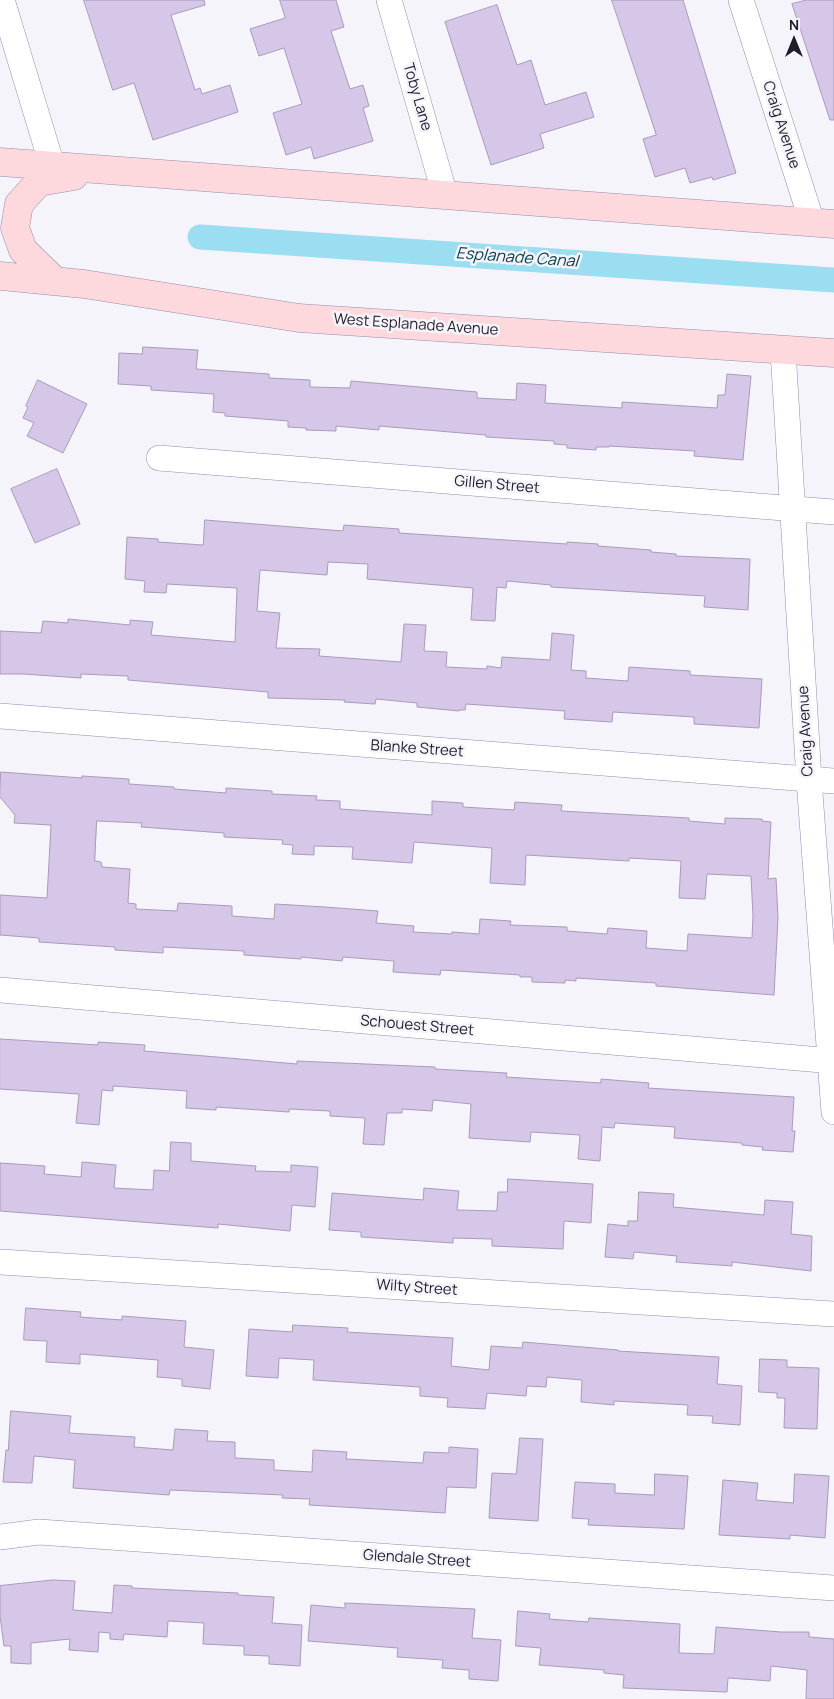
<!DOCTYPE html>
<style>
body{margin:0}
#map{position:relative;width:834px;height:1699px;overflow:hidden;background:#f6f4fb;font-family:Manrope,sans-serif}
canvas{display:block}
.north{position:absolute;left:769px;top:15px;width:50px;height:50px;-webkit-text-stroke:4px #f6f4fb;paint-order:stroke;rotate:0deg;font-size:14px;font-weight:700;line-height:20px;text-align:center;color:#201c29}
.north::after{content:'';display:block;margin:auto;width:18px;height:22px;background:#201c29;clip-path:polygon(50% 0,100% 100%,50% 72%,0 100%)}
</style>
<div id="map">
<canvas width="834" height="1699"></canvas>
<div class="north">N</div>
</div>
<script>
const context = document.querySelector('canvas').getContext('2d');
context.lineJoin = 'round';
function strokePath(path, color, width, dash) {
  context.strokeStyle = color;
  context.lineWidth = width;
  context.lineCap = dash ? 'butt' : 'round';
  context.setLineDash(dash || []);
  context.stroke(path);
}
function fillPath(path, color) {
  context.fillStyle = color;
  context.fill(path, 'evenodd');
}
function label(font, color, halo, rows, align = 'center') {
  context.font = font + ' Manrope,sans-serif';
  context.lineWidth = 5;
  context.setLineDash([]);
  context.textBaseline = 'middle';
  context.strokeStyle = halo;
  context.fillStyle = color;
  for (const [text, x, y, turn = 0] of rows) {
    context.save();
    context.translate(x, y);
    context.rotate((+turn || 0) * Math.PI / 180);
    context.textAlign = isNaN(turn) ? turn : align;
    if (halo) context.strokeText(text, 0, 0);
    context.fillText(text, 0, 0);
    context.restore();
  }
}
strokePath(new Path2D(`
 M200,237L834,280`), '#9cdef1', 25);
const building = new Path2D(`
 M84,0H204L205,5L171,15L195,90L200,88L202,94L230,85L238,112L153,140L134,83L113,90Z
 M280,0H336L344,27L331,31L350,89L363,85L369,106L363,108L373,141L314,159L311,147L286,155L273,113L302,104L284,48L259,56L250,29L285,18Z
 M612,0H683L736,173L713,180L712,177L690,183L685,168L655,177L643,139L656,135Z
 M807,0H834V120H830L792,4Z
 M497,5L517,65L531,60L545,105L586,92L594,117L540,134L544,148L491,165L445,22Z
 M143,347L198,350L196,369L269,374V378L310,380V387L350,388L351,381L477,392V398L516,400L517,383L546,385L545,403L622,408V402L717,408L718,395H725L727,374L751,376L743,460L694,456L695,451L609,446V447H596V450L567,448V445L554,444V441L486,437V435L379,426V430L336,426V431L306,430V428L288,427V421L225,416V413L213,412L214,394L151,390V386L118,384L119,353L142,354Z
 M38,380L87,404L63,453L27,436L34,423L23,418L28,407L26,406Z
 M57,469L80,524L35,543L11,489Z
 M205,520L343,531L344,525L399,529V533L567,544V542L598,544V546L651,550V552L676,554V556L750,559L748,610L704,607L705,596L551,587V585L507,581L506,588L497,587L495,621L471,620L473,588L367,579L368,564L328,562L327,575L260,570L257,611L280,613L276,648L320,649L319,656L401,662L404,624L426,625L424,651L447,652L446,667L487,669V666L501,668L502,657L550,660L552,633L574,635L571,670L586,671V678L628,681L629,667L690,671V675L762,679L759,728L694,724V717L613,712L612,722L564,719L565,711L466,704L465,710H459V711L417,707V703L376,699L375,704L344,702L345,700L268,698V692L128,680V676L81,674V678L23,674H0V631L41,633L43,621L68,623V619L130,625V620L153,622L151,635L235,642L237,588L167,584L166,593L144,592L145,581L125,579L127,537L158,539V542L203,545Z
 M1,772L82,778V776L129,779V784L174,787V789L226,793V788L272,791V794L317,796L316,800L340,801V809L432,815V801L463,803V807L514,810L515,802L562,805L561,811L689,818V821L725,824V818L762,819V821L771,822L768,879L776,878L778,918L774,995L656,986V983L576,978V981L565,980V983L532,982V977H520V975L441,970L440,975L393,972L394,961L343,957L342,961L301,957V959L244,955V951L163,947V953L115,950V947L39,942V938L0,935V895L47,898L51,825L14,823L15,815L0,797ZM97,821L142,823L141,827L224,833V837L283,840L282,844L293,845L292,854L314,855V846L353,847L352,859L412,863L414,842L492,848L490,883L525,885L526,855L629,861V858L681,861L679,898L705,899L707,874L751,876L753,916L752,938L688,934L687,951L646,948L647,931L608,928L607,934L567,931V927L510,925L511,921L480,919L479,934L452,932V934L413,932L414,926L376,923L378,911L325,907L275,904L274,919L232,916V906L178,903L177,911L136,909V904L128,903L130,869L102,867L101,862L95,861Z
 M0,1039L98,1045V1042L145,1045L144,1051L217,1057L297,1064V1061L435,1067V1069L507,1073L506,1077L601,1083V1079L649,1083L648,1088L794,1097L792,1131H795L793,1152L762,1150L763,1147L742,1145V1143L674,1138L675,1127L615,1123L614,1128L602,1127L600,1161L578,1159L580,1135L531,1132L530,1142L469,1138L471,1104L433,1100L432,1111L402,1109V1113H387L384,1145L363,1144L365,1118L330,1116V1111L289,1109V1112L216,1107V1110L186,1108L187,1091L113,1086V1091L102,1090L99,1125L76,1123L79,1094L0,1089Z
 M171,1142L191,1143V1161L256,1166L255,1171L291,1172V1165L318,1167L315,1207L292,1205L290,1231L218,1224V1228L0,1211V1163L45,1166L44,1174L81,1177L82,1162L116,1165L114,1188L153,1190L154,1170L169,1171Z
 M508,1179L593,1184L591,1223L564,1221L563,1249L492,1246V1239L453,1238V1243L361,1237V1232L329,1230L332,1193L423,1200L424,1188L459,1191L457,1210L497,1211L498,1192H507Z
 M639,1192L674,1194L673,1207L764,1215L765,1200L793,1202L791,1234L812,1236L811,1271L732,1262V1266L676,1262L677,1256L634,1252L633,1259L605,1257L608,1224L628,1226V1221H637Z
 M26,1308L81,1312L80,1317L122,1320V1316L186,1321L184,1347L214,1350L210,1389L182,1386V1379L157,1377L158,1360L80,1354V1364L46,1362L47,1341L24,1340Z
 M293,1325L348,1328L347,1332L453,1338L451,1366L489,1370L491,1346L522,1348L523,1342L618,1350V1351L719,1357L717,1384L742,1386L740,1425L712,1423L713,1416L687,1415L688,1405L614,1401V1405L581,1402L582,1380L547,1377L546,1387L527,1386L526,1396L487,1393L485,1409L447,1407L448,1398L420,1396V1387L313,1380L314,1360L279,1358L278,1378L246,1376L249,1329L292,1332Z
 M760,1359L787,1360V1367L819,1368L817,1429L784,1428L785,1398H777V1393L759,1392Z
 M11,1411L71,1416L69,1433L135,1437L134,1447L173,1450L175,1429L208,1431L207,1441L235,1442V1458L274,1460V1470L312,1472L313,1450L347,1452L346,1459L423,1463L424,1452L449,1453V1447L478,1449L476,1488L447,1487L445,1513L309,1505L310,1499L282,1498L283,1495L170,1490L169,1495L73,1488L75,1460L34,1456L32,1483L3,1482L6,1450H8Z
 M520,1438L543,1439L538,1521L489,1518L492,1473L516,1474Z
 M655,1474L688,1476L684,1529L588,1525L589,1519L572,1518L575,1482L615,1484V1493L654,1495Z
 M795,1474L829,1476L825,1538L790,1535V1539L719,1535L723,1480L758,1483L756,1500L793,1503Z
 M53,1580L75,1581L73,1610L112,1613L114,1585L132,1586V1588L238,1593V1595L274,1597L272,1623L302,1625L300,1666L269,1664V1656L244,1655V1646L203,1644L204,1623L168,1621L167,1637L124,1634L123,1640L110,1639V1633L99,1632L98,1652L69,1650L70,1639L31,1643V1664L11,1663V1646H4L0,1616V1586Z
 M345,1603L475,1609L472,1638L501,1640L498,1681L469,1679V1670L442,1668L443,1660L397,1657L398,1648L308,1641L311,1605L345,1608Z
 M518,1611L550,1614L549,1619L588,1622L589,1618L680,1624L679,1653L714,1654L716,1627L781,1632H809V1637L834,1639V1699H806L807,1670L771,1666L770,1681L728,1678L727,1692L623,1688L624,1675L604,1673V1670L539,1665L541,1648L516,1646Z`);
fillPath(building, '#d6c7e9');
strokePath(building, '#a89aba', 1);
const minor = new Path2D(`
 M2,0L52,165
 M389,0L445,195
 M741,0L812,222
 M783,350L809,780L834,1112
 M159,458L834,512
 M0,716L834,781
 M0,990L834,1061
 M0,1262L834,1314
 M0,1537L39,1532L834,1588`);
const secondary = new Path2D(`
 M0,162L834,224
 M0,276L84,284L299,318L834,353
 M55,281L23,250L15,228L19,204L39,182L74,176`);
strokePath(minor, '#958cad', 26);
strokePath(secondary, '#958cad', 29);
strokePath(minor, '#fff', 25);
strokePath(secondary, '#fdd8dd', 28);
label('15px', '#201c29', '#f6f4fb', [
 ["Toby Lane",417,97,74],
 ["Craig Avenue",781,125,72],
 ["West Esplanade Avenue",416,325,4],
 ["Gillen Street",497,485,5],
 ["Craig Avenue",806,731,-93],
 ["Blanke Street",417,749,4],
 ["Schouest Street",417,1026,5],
 ["Wilty Street",417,1288,4],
 ["Glendale Street",417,1559,4]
]);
label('italic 16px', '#064350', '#f6f4fb', [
 ["Esplanade Canal",517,258,4]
]);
</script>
